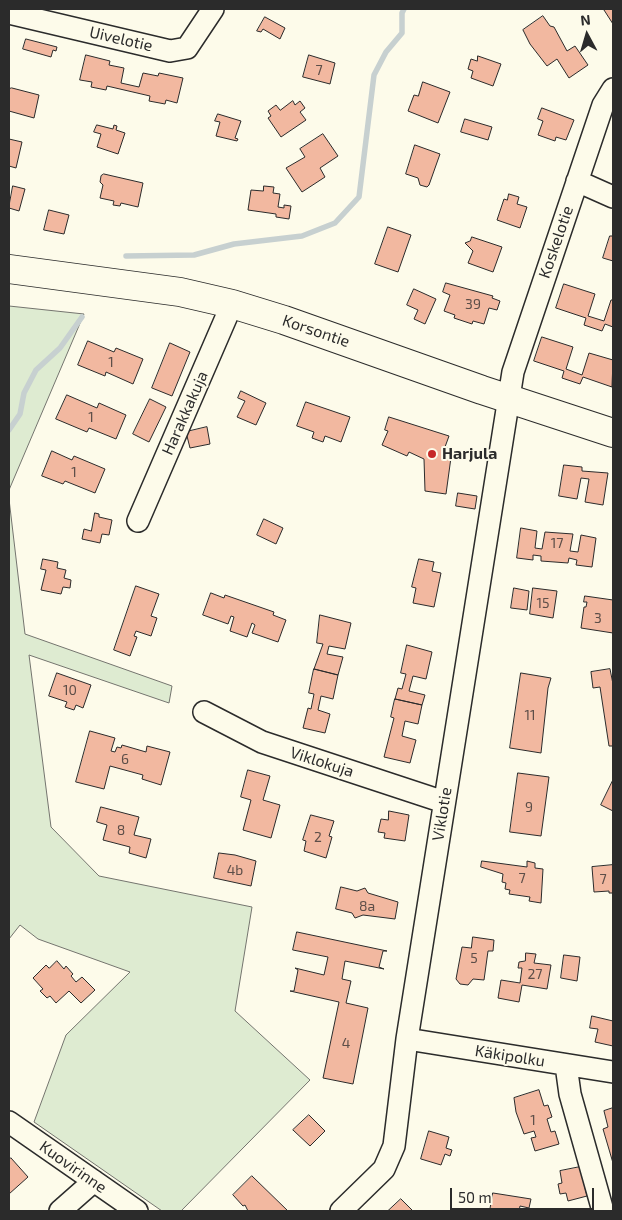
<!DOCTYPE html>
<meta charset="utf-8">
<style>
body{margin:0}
#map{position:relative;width:622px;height:1220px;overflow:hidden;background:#fdfbea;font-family:"Exo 2",sans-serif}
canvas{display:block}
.frame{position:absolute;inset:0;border:10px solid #2b2b2b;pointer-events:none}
.north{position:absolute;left:562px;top:10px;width:50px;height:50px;-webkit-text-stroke:4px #fdfbea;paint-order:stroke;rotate:354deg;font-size:14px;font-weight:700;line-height:20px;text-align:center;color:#2b2b2b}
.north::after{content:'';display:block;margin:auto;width:18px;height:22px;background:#2b2b2b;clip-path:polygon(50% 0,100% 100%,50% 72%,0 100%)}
.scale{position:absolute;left:450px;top:1188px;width:144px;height:22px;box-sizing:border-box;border:2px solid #2b2b2b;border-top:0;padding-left:6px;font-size:15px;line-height:18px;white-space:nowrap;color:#2b2b2b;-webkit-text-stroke:4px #fdfbea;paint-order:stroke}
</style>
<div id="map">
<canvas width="622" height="1220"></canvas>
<div class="frame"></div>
<div class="north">N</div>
<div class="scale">50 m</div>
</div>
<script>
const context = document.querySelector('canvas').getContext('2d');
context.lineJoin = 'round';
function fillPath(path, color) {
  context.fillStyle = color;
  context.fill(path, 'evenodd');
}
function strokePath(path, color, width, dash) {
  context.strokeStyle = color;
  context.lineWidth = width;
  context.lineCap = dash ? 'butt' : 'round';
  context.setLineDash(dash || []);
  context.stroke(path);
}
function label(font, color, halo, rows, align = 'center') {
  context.font = font + ' "Exo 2",sans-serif';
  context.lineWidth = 4;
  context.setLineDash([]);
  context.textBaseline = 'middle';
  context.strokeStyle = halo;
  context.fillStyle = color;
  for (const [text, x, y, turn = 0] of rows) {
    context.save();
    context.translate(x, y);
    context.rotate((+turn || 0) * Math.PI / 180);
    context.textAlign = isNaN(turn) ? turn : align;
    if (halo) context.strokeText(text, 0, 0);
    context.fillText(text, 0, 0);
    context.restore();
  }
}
const green = new Path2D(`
 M9,306L84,314L9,490Z
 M9,499L25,634L172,686L169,703L29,655L51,827L99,876L252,907L235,1011L310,1080L181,1211H162L34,1122L66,1035L130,972L38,939L20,925L9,939Z`);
fillPath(green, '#deebd1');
strokePath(green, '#74746e', 1);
strokePath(new Path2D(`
 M126,256L194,255L234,244L302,236L335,223L359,197L374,75L386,52L402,33V13L404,9
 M9,430L20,414L24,393L36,370L60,348L82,317`), '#c7d0d0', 5.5);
const building = new Path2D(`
 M606,9H613V24L604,10Z
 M543,16L550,26L554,27L567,51L575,46L588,65L569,78L557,59L547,66L530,44L523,30Z
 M265,17L285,28L280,39L263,29L261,32L257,31Z
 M26,39L57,47L56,51L53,50L51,57L23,49Z
 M86,55L110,61L109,65L124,68L121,83L139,87L143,73L158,76L159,73L183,78L177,103L166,100L165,104L149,101L150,96L107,86L106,90L91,87L92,82L80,80Z
 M309,55L335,63L330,84L303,77Z
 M478,56L501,64L493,86L471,78L473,71L468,69L471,59L477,61Z
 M423,82L450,92L438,123L408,111L414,95L418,96Z
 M12,88L39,95L34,118L9,111V89Z
 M293,101L295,105L300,101L305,108L300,112L306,120L281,137L268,118L271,116L268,111L276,105L280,110Z
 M542,108L574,120L566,140L556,137L555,141L538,135L543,121L538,119Z
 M218,114L241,121L235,138L238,139L237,141L216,136L220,122L215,121Z
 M465,119L492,127L488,140L461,132Z
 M97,125L113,129L114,125L117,126L116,130L125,133L118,154L97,147L101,134L94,132Z
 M323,134L338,156L320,168L325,177L302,192L286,168L305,157L300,149Z
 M9,139L22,142L16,168L9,166Z
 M415,145L440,154L429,185L427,187L420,185L418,178L406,174Z
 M104,174L143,183L138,207L121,203L120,206L113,205L114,201L100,198L103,185L100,182L101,176Z
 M13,186L25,189L19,211L9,208Z
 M264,186L274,187L273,193L280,194L278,207L284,208V205L291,206L289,219L276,217V214L248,210L251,190L263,191Z
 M509,194L519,197L517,204L527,207L520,228L497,220L504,199L507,200Z
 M49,210L69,215L64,234L44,230Z
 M388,227L411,235L398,272L375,264Z
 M610,236H613V261L603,258Z
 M472,237L502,247L493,272L468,263L473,251L465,243L470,241Z
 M446,283L493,296L492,298L500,301L497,310L489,308L484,324L473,321L472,324L454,318L455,315L444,311L450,295L443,292Z
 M564,284L595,294L588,316L604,321L611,300H613V327L605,324L602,331L584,325L586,318L556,308Z
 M414,289L436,299L425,324L414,319L418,310L407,305Z
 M542,337L573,347L566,369L582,375L589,353L613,360L612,387L583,377L580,384L562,378L564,371L534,361Z
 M88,341L114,352L116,348L143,359L133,384L106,372L105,376L78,365Z
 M170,343L190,352L172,396L152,388Z
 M241,391L266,403L256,425L237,417L245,401L238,398Z
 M67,395L97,408L99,403L126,415L116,439L89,428L87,432L56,419Z
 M150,399L166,407L149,442L133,434Z
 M306,402L350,417L341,442L325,436L323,442L312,438L314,432L297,426Z
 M389,417L449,436L445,447L452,450L446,494L425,491L424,459L409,452L407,456L382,445L388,431L385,430Z
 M207,427L210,444L190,448L186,432Z
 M52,451L72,460L74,456L105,469L95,493L65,481L63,484L42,476Z
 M564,465L582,467V471L608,473L603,505L585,502L589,479L581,478L577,499L559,496Z
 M458,493L477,496L475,509L456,506Z
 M95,513L99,514V517L112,520L109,535L102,534L100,543L82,539L84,529L91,531Z
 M264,519L283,528L276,544L257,535Z
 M521,528L537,531L535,548L542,549L545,532L573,534L570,551L578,552L581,535L596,538L592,567L576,565L577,560L569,558L568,563L541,561V556L533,555V560L517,558Z
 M43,559L58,562L57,568L66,570L64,578L71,580L70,588L63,587L61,594L41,590L46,570L41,569Z
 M419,559L434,562L432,571L441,573L434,607L413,603L416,588L412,587Z
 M136,586L159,594L151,616L157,618L151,636L136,631L134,636L137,637L130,656L114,650Z
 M514,588L529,591L527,610L511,608Z
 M533,588L557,591L553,618L530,614Z
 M211,593L224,598L225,595L274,612L273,615L286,620L278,642L252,633L255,625L252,623L247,637L230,631L234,617L231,616L228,624L203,615Z
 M585,596L613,600V633L581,628L584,607H586L587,602H584Z
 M320,615L351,623L345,649L329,646L327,654L343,657L338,675L314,669L323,644L317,643Z
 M407,645L432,652L426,679L413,676L409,691L425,695L422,705L395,699L398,688L402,689L406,674L401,673Z
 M314,669L338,675L333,699L321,696L318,710L330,714L325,733L303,728L308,708L311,709L314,694L309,693Z
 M610,669L613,684V746H609L600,687L593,688L591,672Z
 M57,673L91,685L83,708L76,705L74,710L65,707L67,702L49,696Z
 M521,673L551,678L548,688L541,753L510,748Z
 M395,699L422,705L418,724L405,721L402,736L416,740L410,763L384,757L394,718L391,717Z
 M90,731L115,738L111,751L115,752L117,747L121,748L122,745L146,752L147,746L170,752L161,785L142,779L143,775L110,766L104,789L76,782Z
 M248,770L270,776L263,800L280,805L271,838L243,830L251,800L241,797Z
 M518,773L549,777L541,836L510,832Z
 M613,780V811L601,805Z
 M101,807L139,817L134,835L151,839L146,858L129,853L130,847L103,840L107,825L97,822Z
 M389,811L409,815L405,841L384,838L385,833L378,832L381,819L388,820Z
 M311,815L334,821L329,836L332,837L326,858L304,851L306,841L303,840Z
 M219,853L235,855L256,861L251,886L214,878Z
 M482,861L527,867V861L535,863V868L543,869L541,903L529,901L530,897L509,894L510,890L505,889L506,883L502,882L503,874L481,867Z
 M613,865V893H609V891L594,892L592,867Z
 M341,887L357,891L365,888L368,893L398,902L395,919L363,915L355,918L352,913L336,909Z
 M297,932L387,951H383L379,967L384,969L345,961L342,979L351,981L346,1003L368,1008L353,1084L323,1078L339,1002L290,991H294L298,970L295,968L324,975L328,957L293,950Z
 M473,937L494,940L493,951H488L484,980L473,979L468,985L460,984L456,979L462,947L471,948Z
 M526,953L536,954L534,963L551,965L547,989L522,985L519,1002L498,998L501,980L520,983L522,968H518L519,962L525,961Z
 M564,955L580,957L577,981L561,978Z
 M57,961L64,969L66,966L73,974L71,976L76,982L82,977L95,990L81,1003L69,991L56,1003L50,996L47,998L40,991L43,989L33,978L46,965L49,968Z
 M592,1016L613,1021V1046L595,1042L598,1029L590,1028Z
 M539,1090L544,1106L548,1105L552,1117L547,1119L551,1132L555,1131L559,1144L535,1151L531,1138L536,1137L534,1131L524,1134L516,1112L514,1098Z
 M613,1108V1163L603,1129L608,1127L604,1111Z
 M309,1115L325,1131L310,1146L293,1130Z
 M429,1131L449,1137L446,1148L452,1150L450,1156L445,1154L441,1165L421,1159Z
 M11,1158L28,1177L9,1194V1160Z
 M580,1167L587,1196L568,1201L566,1193L560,1194L558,1184L562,1183L560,1171Z
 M252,1176L288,1211H248L245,1205L243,1206L233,1195Z
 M493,1193L531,1199L529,1208L520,1206L519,1211H490Z
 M401,1199L413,1211H388Z`);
fillPath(building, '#f2b8a0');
strokePath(building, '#2b2b2b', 1);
const minor = new Path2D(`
 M9,13L170,51L187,48L213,9
 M577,181L613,197
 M138,521L232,304
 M204,712L262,742L444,802
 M407,1039L613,1072
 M566,1065L570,1094L603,1211
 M9,1122L137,1211
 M60,1211L94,1181
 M341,1211L384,1169L394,1146L407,1039L513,372L603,105L613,89`);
const major = new Path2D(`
 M9,269L180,292L232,304L284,320L482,390L613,433`);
strokePath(minor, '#2b2b2b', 24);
strokePath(major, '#2b2b2b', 30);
strokePath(minor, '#fdfbea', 21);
strokePath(major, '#fdfbea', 28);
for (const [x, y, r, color] of [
 [432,454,5,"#c62828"]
]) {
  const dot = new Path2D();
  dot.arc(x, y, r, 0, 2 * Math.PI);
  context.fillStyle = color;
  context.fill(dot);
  strokePath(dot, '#fdfbea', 2);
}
label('14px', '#5d4e48', null, [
 ["7",319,70],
 ["39",473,304],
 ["1",111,362],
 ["1",91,417],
 ["1",74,472],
 ["17",557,543],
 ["15",543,603],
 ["3",598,618],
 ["10",70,690],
 ["11",530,715],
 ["6",125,759],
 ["9",529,807],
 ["8",121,830],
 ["2",318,837],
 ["4b",235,870],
 ["7",522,878],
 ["7",603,879],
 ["8a",367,906],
 ["5",474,958],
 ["27",535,974],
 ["4",346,1043],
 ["1",533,1120]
]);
label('16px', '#2b2b2b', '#fdfbea', [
 ["Uivelotie",121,39,13],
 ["Koskelotie",556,242,-71],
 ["Korsontie",316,331,19],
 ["Harakkakuja",185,413,-66],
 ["Viklokuja",322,762,18],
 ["Viklotie",442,814,-81],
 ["Käkipolku",510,1056,9],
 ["Kuovirinne",73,1167,35]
]);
label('bold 16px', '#2b2b2b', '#fdfbea', [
 ["Harjula",442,454]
], 'left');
</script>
